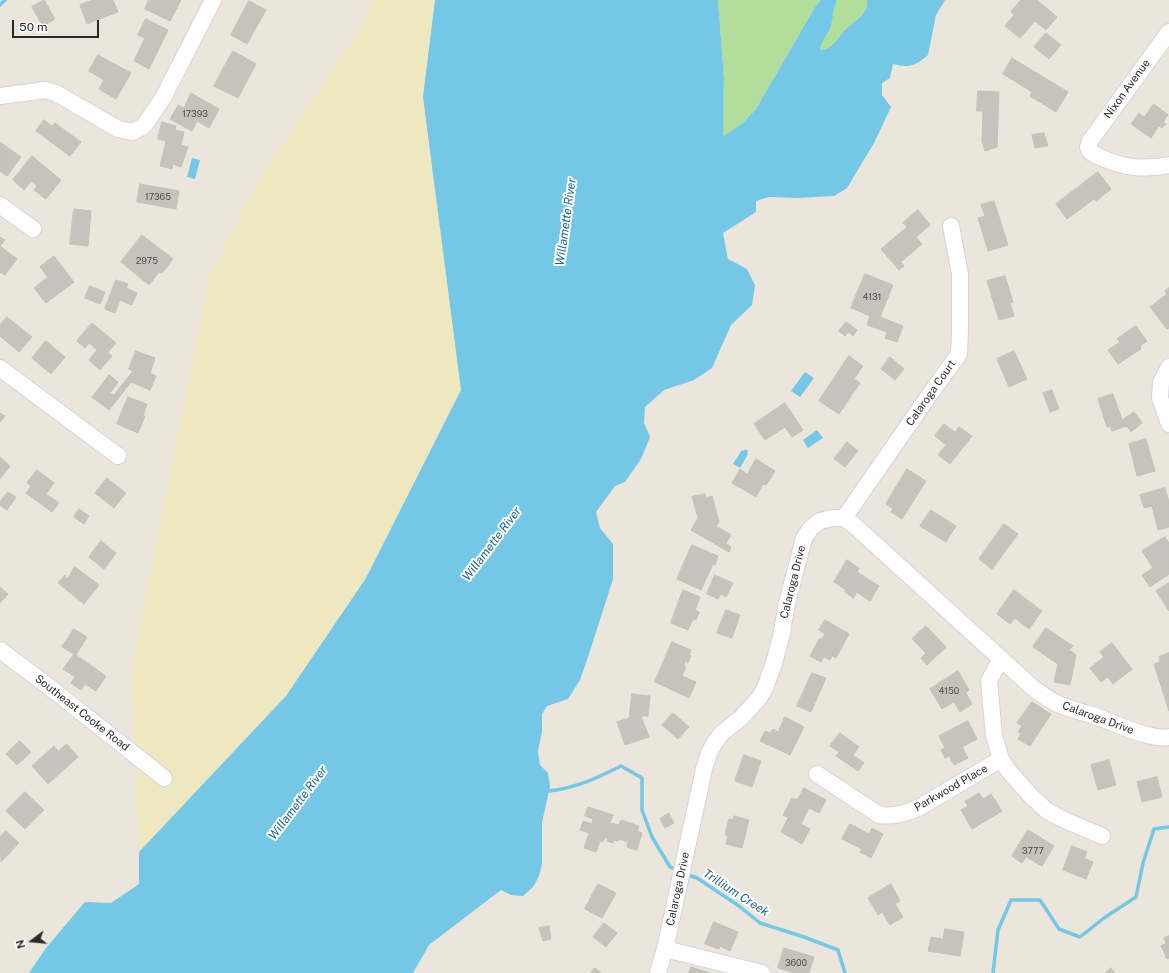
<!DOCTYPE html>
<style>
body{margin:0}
#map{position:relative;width:1169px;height:973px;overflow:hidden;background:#ebe5dc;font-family:"Public Sans",sans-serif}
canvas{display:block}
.north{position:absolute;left:12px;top:921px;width:40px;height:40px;-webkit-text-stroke:3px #fff;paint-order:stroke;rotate:254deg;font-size:11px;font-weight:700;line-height:16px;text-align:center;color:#292929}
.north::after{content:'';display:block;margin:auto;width:14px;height:18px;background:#292929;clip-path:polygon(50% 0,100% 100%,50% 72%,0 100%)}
.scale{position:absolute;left:12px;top:20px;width:87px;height:18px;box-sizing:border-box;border:2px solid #292929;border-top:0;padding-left:5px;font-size:12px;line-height:14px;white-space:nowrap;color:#292929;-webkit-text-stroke:3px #fff;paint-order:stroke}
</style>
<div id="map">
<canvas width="1169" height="973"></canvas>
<div class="north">N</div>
<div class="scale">50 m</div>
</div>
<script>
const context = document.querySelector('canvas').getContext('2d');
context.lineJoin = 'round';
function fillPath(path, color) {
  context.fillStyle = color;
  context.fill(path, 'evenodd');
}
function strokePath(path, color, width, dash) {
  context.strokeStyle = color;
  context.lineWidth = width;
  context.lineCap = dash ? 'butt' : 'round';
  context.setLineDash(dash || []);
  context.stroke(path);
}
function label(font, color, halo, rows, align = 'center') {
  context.font = font + ' "Public Sans",sans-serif';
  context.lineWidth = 4;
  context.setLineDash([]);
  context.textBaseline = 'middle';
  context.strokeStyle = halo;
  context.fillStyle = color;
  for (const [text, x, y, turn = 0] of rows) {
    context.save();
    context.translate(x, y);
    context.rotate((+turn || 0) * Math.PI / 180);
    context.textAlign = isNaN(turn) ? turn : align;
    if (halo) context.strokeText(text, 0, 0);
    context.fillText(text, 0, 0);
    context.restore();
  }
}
fillPath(new Path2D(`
 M718,0H821L815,7L756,109L743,123L723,136L724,78Z
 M837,0H867C867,3 868,6 866,9C862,17 854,22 848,27C839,35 834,51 819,50L821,42L828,33L831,24L832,11Z`), '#b1de9b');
fillPath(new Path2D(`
 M372,0H435L423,97L461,390L366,578L286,696L139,852L131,674L208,280L254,188L358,32Z`), '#eee8c1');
fillPath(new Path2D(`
 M435,0H718L724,78L723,136L743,123L756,109L815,7L821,0H837C833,9 833,17 831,26C828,35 821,40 820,50C833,51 839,35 848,27C854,22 862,17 866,9C868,6 867,3 867,0H945L936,15L928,55C915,66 910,68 893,64L890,78L882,83V95L891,107L874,143L847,188L834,196L798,198L769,197L756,201V212L723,233L728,259L747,269L755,285L752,305L731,325L712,368L694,380L664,390L645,407L644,423L650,437L641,459L625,482L615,486L596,512L600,528L613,544V579L589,654L580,680L568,699L547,706L542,714V732L538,751L540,765L548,773L550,786L542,823V864L539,876L533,887L523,896L511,895L501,890L429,945L413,973H29L46,948L85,902L111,903L139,884V852L286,696L366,578L461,390L423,97Z
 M192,158L200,160L195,179L187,177Z
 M805,372L814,378L800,397L791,391Z
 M817,430L823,438L808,448L803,440Z
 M745,449L748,451L747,453L748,454L740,468L733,464L742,450L744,451Z`), '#75c7e7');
strokePath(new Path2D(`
 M0,5L5,0
 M549,791C576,788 597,778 621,766L642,778V810L652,837L670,867L673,868
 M691,876L697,878L739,906L760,923L804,937L838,950L845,973
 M993,973L998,930L1011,900H1040L1059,929L1080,937L1104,918L1136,897L1143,863L1154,829L1169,827`), '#75c7e7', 3.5);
const building = new Path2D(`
 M44,0L55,19L43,26L32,7Z
 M93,0H113L118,12L87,24L80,5Z
 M149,0H181L170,21L145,9Z
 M1021,0H1037L1057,17L1046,30L1035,21L1020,38L1005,26L1014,15L1011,12Z
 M249,1L266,10L247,44L231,35Z
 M146,19L168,30L149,69L134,61L145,38L138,35Z
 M1046,33L1061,45L1049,59L1034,47Z
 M233,51L256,64L238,98L214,86Z
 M98,55L131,73L116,99L99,89L104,80L89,71Z
 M1012,58L1068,92L1056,112L1030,96L1032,92L1003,74Z
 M978,91L999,92L997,147L985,151L982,141L983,111H977Z
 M191,93L219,109L209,128L197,121L192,131L170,119L178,105L184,108Z
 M1154,104L1168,115L1163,122L1166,124L1162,128L1159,126L1151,138L1131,124L1139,113L1144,117Z
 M44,120L52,126L55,123L81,142L70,156L36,131Z
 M162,122L176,126L175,130L184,132L181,145L188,147L181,167L173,164L172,169L160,166L166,141L158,139Z
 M1044,133L1048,146L1035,148L1032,135Z
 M0,142L21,157L7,176L0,171Z
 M32,156L61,180L46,199L34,190L37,186L31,181L24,190L13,180Z
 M1098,172L1111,189L1096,201L1094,199L1067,219L1056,204Z
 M140,184L179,191L176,209L137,202Z
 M994,201L1008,245L988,251L978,218L985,216L981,205Z
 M74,209L91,211L88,246L70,244Z
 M918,210L930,225L916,237L922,244L901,262L904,266L899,270L881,249L907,227L903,223Z
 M142,235L173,259L162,273L159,272L149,285L121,262Z
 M0,237L5,240L0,246Z
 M0,246L17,259L5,275L0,272Z
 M54,256L74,282L46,303L34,288L48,277L40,267Z
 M865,274L893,285L880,317L903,326L897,342L885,338L887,332L867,325L870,316L851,308Z
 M1005,276L1013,302L1010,303L1014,316L999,320L987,281Z
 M116,280L128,284L126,288L137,293L132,305L120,300L115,313L105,309Z
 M90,286L105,292L100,304L85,298Z
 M1169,288V328L1167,329L1150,307L1167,294L1165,291Z
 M7,317L32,337L19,352L0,336V325Z
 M846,322L857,330L853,336L848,332L845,336L839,331Z
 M92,323L116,343L108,352L112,356L100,370L89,360L97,350L89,343L85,348L77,341Z
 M1136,326L1147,341L1140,346L1141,349L1118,364L1108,350L1120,342L1117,339Z
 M46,341L65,357L51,374L32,358Z
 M136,351L155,358L150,373L156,376L150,390L131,382L109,410L92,397L109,375L118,382L110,393L114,395L133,371L129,369Z
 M1014,351L1027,379L1009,387L997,359Z
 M849,356L863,366L854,379L860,383L839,414L819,401Z
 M890,357L904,369L895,380L881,369Z
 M1052,390L1059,409L1050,412L1043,393Z
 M1113,394L1122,420L1134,412L1142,423L1131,432L1127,426L1112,431L1110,426L1107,427L1098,399Z
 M128,397L147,404L143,416H145L138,433L117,424Z
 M785,403L803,430L792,437L785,427L765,440L754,424Z
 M0,413L5,416L0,422Z
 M944,424L955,432L959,427L972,436L950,464L938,455L946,445L935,436Z
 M1146,439L1155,471L1137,476L1129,444Z
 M847,442L858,451L845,467L834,459Z
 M0,457L10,466L0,479Z
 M756,459L775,471L766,485L763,484L756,497L732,483L740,469L747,474Z
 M907,469L926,481L902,519L891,512L893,509L886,504Z
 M37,470L54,483L46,494L59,503L52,512L26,493L31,486L27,483Z
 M107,478L126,493L114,508L95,493Z
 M1165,488L1169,502V527L1158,530L1152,506L1144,508L1140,495Z
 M8,492L16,497L7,510L0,505V502Z
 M705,494L706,498L712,496L719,522L716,526L731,535L726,543L731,547L729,552L691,530L698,518L692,497Z
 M79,509L89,516L84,524L74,517Z
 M931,510L956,526L946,542L920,526Z
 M1004,524L1018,534L992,569L979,559Z
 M1165,537L1169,543V574L1150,587L1142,575L1153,568L1142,551Z
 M101,541L116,553L104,569L89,557Z
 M692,545L718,556L715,565L713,564L701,590L677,579Z
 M847,560L859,568L857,572L879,586L870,601L857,592L853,598L845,592L846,590L834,582Z
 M75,567L99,585L84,604L58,583L65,575L67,579Z
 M715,575L733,583L726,597L721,594L718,599L707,594Z
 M1169,583V611L1156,591Z
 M0,587L8,594L0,603Z
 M683,590L700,597L695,610L699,612L696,620L693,619L688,630L671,623Z
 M1014,590L1042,611L1029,629L1015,618L1010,624L997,614Z
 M726,610L740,615L732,638L717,633Z
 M825,620L849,634L836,658L832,656L830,660L824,657L821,662L810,656L820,638L822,639L825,634L819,630Z
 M926,626L946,647L927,665L921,658L926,653L912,639Z
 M1046,628L1073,646L1069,650L1076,655L1070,685L1054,682L1058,664L1033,647Z
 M74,629L87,637L76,655L106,676L96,691L85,684L81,690L71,683L75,677L63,669L74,654L62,647Z
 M672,642L691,650L689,655L691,656L688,663L685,661L684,665L686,667L682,676L696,682L689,698L655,682Z
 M1112,643L1132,669L1113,684L1108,677L1101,682L1090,668L1104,657L1100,652Z
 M1169,653V711L1154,664L1160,662L1159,657Z
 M958,671L969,690L966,693L972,704L960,712L954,702L942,709L930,689Z
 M812,673L826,678L811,712L797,706Z
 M632,694L650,696L648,716H641L649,737L625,745L617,722L629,718Z
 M1032,702L1051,714L1030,746L1018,739L1021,734L1018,732L1022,726L1017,723Z
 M673,713L689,727L678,739L662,725Z
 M785,717L804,727L790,755L760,741L765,731L770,733L773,729L778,732Z
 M968,721L977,739L962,747L968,758L954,765L949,756L945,758L941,750L945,748L939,736Z
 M840,733L859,747L853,755L864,763L858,771L836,756L839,752L830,746Z
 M20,741L31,752L17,765L6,754Z
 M67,744L78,757L48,784L32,766L54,746L58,751Z
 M744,755L761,761L752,787L735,781Z
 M1109,760L1116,785L1098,790L1091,765Z
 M1157,777L1162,797L1142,802L1137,782Z
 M804,788L826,800L819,813L809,808L801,824L810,829L802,844L781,832L788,818L783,815L792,798L797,800Z
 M25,792L44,810L25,829L6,811Z
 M979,793L983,799L991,794L1002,811L972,829L961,810L968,806L965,802Z
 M588,807L613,815L610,823L619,825L621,820L639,826L637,831L642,833L637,850L627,847L628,842L619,839L618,841L614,840L613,843L607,841L608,838L605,837L603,842L600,841L596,852L584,848L589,833L580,830L583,821L592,824L593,819L585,816Z
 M669,813L674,823L665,828L660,819Z
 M734,816L749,820L742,848L726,844L728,836L725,835L729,819L733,820Z
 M850,824L869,834L872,828L883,834L871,858L860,852L862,849L842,839Z
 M1028,830L1054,846L1042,866L1026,857L1022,863L1012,856Z
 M6,831L19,843L1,862L0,837Z
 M1072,846L1087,852L1084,858L1093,862L1086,879L1063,870Z
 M598,884L616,893L602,918L585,909Z
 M891,884L900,901L895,904L903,917L890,925L882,912L878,915L868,898Z
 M714,922L738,932L730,951L720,946L719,949L705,944Z
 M604,923L617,933L606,947L593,937Z
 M549,926L551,939L543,941L539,928Z
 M945,929L964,932L960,956L928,951L931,937L943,939Z
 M1169,936V958L1167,959L1161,946L1166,943L1164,938Z
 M784,948L814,957L809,973H794L778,968Z
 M691,967L710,973H689Z
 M595,968L601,973H591Z
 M1111,968L1115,973H1105Z`);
fillPath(building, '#c6c2bc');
strokePath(building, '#c6c1b6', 1);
const minor = new Path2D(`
 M1169,32L1090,141L1088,147C1090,154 1096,155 1102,158C1125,168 1144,170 1169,165
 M0,96L39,91L45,90L56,93L118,129L132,132L144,126L163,98L213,0
 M0,205L33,229
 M1169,367L1161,382L1160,398L1169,424
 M0,368L118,456
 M844,518L930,394L959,354L960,330V274L951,226
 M0,650L48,686L164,778
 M1001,658L989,681L994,736L1001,759L1008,770L1030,795L1046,810L1062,819L1102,836
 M817,774L879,815C894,817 906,814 920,807L1001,759
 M665,949L762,973
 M658,973L665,949L704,769L709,753L715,742L722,733L741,718L759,698L765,688L774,663L781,637L787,603L804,538L811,528L820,521L832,518H844L855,526L1033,688C1040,693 1048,699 1056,703C1068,709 1079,711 1092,715C1111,721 1150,741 1169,737`);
strokePath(minor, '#d1d4e1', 18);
strokePath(minor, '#fff', 16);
label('9px', '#504f4e', null, [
 ["17393",195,114],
 ["17365",158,197],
 ["2975",147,261],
 ["4131",872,297],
 ["4150",949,691],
 ["3777",1033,851],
 ["3600",796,963]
]);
label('11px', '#292929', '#fff', [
 ["Nixon Avenue",1127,89,-54],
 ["Calaroga Court",931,393,-55],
 ["Calaroga Drive",793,582,-76],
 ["Southeast Cooke Road",82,713,38],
 ["Calaroga Drive",1098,718,20],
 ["Parkwood Place",951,788,-30],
 ["Calaroga Drive",678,889,-78]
]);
label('italic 12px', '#156492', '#fff', [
 ["Willamette River",566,222,-82],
 ["Willamette River",492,544,-53],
 ["Willamette River",298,803,-53],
 ["Trillium Creek",736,893,33]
]);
</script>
